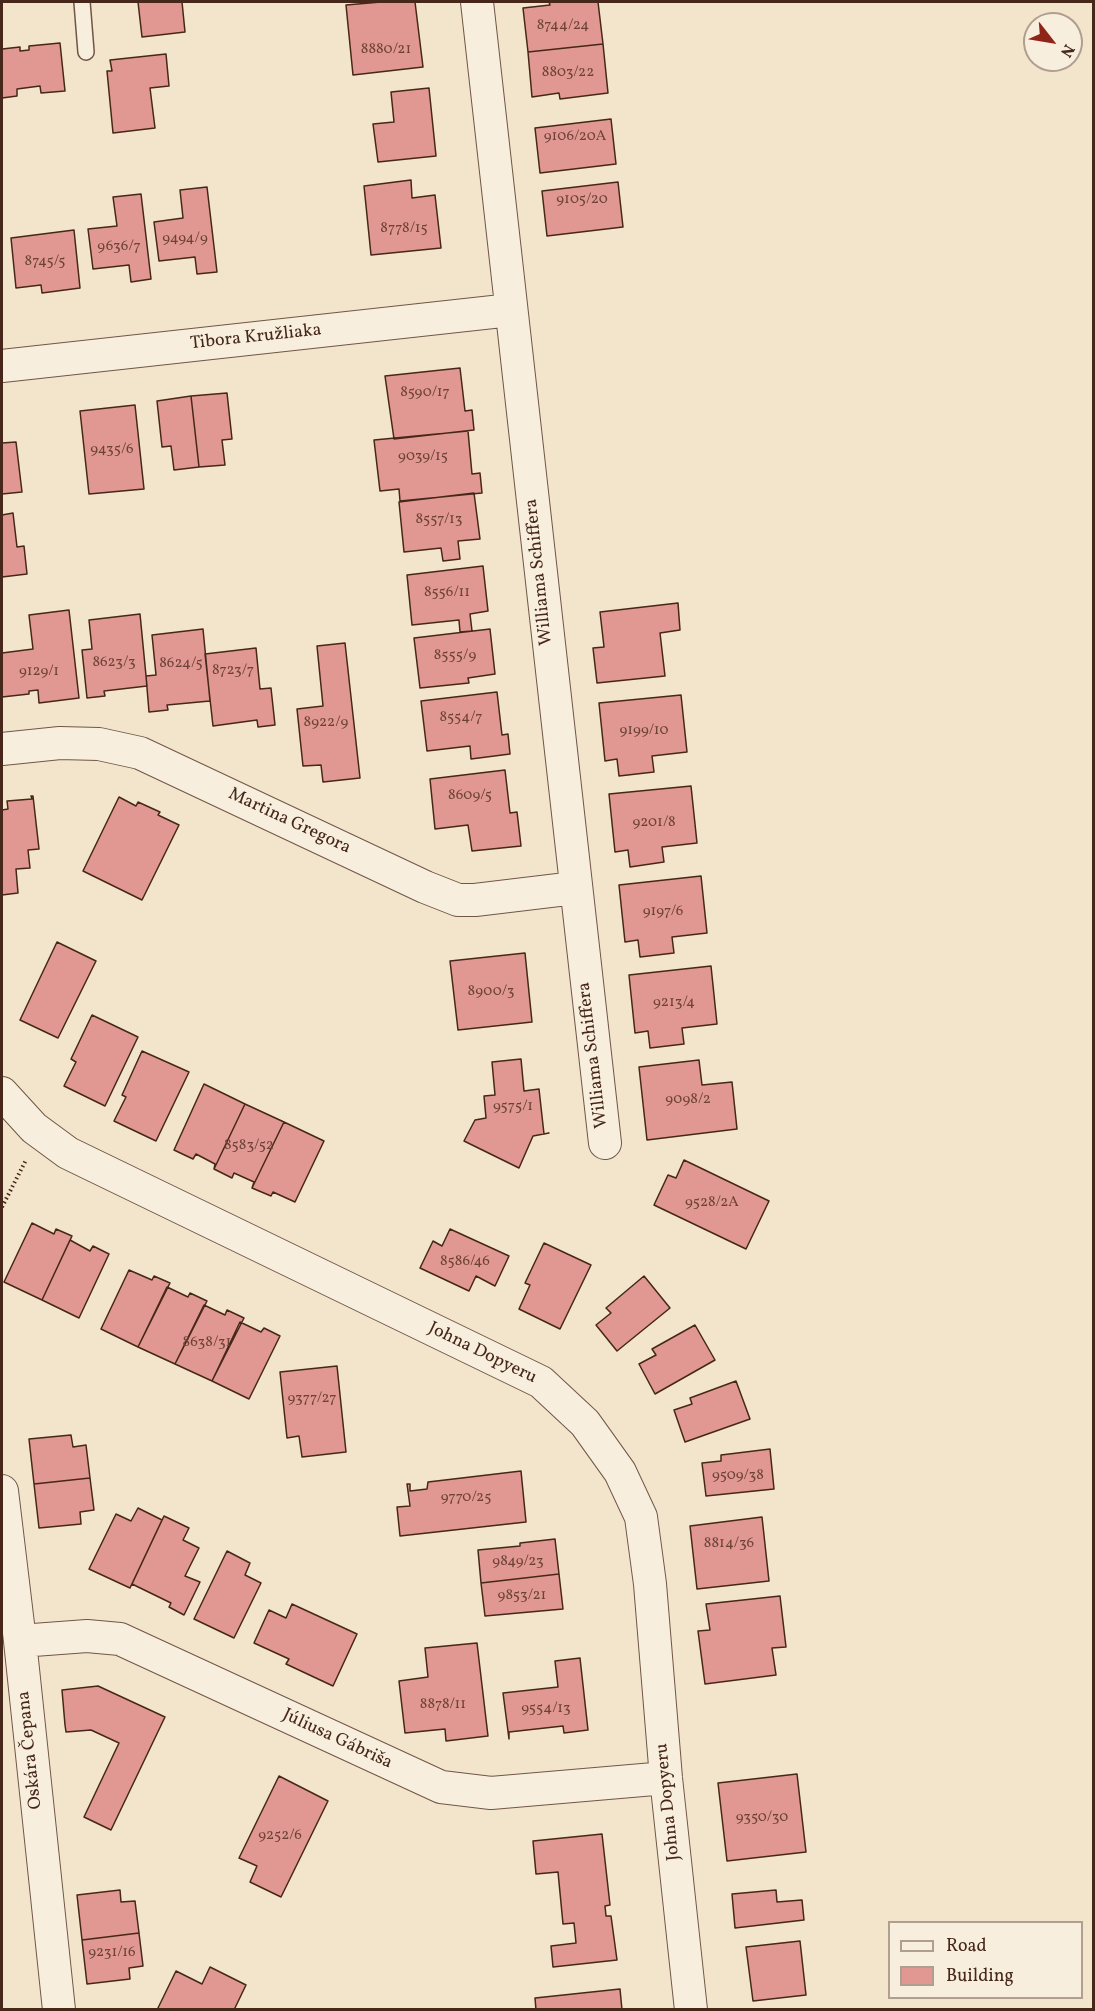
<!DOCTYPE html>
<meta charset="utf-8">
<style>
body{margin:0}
#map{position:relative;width:1095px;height:2011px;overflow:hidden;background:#f2e5cc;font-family:Vollkorn,serif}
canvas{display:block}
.frame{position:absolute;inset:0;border:3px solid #462719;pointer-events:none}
.legend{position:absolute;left:888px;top:1921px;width:195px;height:78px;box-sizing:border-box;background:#f7eede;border:2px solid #b09e8f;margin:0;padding:8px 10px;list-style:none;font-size:18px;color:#462719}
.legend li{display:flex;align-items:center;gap:12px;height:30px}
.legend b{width:30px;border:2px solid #b09e8f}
.north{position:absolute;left:1023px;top:12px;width:60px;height:60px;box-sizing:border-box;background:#f7eede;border:2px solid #b09e8f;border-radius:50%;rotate:121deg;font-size:16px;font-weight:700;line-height:24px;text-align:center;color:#462719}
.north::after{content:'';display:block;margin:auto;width:21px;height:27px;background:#8f2418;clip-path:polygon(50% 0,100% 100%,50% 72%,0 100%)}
</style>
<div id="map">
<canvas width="1095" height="2011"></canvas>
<div class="frame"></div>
<ul class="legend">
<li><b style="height:8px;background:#f7eede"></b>Road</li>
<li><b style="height:16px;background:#e19892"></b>Building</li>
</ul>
<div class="north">N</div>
</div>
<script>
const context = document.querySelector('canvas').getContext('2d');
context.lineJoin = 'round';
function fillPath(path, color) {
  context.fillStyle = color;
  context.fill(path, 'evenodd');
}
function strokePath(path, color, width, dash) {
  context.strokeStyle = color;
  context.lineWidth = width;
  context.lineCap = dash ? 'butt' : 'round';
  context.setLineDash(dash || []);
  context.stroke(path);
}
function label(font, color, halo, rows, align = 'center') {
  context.font = font + ' Vollkorn,serif';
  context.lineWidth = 4.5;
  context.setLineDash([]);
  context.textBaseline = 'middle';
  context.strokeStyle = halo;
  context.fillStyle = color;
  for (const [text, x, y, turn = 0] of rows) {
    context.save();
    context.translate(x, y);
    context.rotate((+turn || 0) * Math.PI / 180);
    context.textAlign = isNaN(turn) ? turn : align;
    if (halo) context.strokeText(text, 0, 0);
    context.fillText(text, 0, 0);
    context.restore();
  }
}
const building = new Path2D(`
 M138,2H182L185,32L142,37Z
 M381,2H415L423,67L353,75L346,5Z
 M549,2H598L603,44L528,52L523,8L550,5Z
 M60,43L65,91L41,93L40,86L17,89V96L2,98V49L20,47V51L29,50V46Z
 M603,44L608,93L560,99L559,93L532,97L528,52Z
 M166,54L169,86L150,88L155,128L113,133L107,71H112L110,60Z
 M429,88L436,156L378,162L373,124L394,122L391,92Z
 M611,119L616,164L540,173L535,128Z
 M411,180L412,198L435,195L441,248L371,255L364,186Z
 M618,182L623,227L547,236L542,191Z
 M207,187L217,272L197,274L195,257L159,261L154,222L183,218L180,190Z
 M141,194L151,279L131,282L129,265L93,269L88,229L117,226L113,197Z
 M74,230L80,288L42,293L41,285L16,288L11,238Z
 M460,368L465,411L472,410L474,430L394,439L385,376Z
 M227,393L232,439L222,440L225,465L199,467L191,396Z
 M191,396L199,467L174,470L171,446L162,447L157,401Z
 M135,405L144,489L89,494L80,411Z
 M468,431L472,474L480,473L482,493L400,501L399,489L380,491L374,440Z
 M16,442L22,492L2,494V443Z
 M474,493L480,539L458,541L460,559L443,561L441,548L404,552L399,502Z
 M13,513L17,547L24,546L27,574L2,577V515Z
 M483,566L488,611L470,614L472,631L460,632L459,620L412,625L407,575Z
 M678,603L680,630L660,633L665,676L597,683L593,648L604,647L600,612Z
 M69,610L79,698L39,703L38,690L29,691V694L2,697V653L33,649L29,615Z
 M140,614L147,686L104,691L105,696L87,698L82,650L92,649L89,620Z
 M203,629L210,701L167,705L168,710L149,712L146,676L156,675L152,635Z
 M490,629L495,674L468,678L469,683L420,688L414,638Z
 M345,643L360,778L323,782L321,765L303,766L297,709L323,706L317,646Z
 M256,648L260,689L271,688L275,725L258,727L257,720L213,726L205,654Z
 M497,692L502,735L508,734L510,754L471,759L470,746L427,751L421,701Z
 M681,695L687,752L652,756L654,772L619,776L617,759L605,761L599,703Z
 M505,770L510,813L517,812L521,846L472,851L468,825L435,829L430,779Z
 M691,786L697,843L662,847L664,862L630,867L628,850L615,852L609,794Z
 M31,796H33L39,849L28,850L30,868L16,869L18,893L2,895V810L8,809L7,801L32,799Z
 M119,797L136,806L138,802L160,812L158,815L179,825L142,900L83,871Z
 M701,876L707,933L672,937L674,953L640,957L638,940L625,942L619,885Z
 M57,942L96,961L58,1038L20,1020Z
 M525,953L532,1022L458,1030L450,961Z
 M711,966L717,1024L682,1028L684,1044L650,1048L648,1031L635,1033L629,975Z
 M92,1015L138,1037L105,1106L64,1086L76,1062L71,1059Z
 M142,1051L189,1072L156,1141L114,1121L126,1097L122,1095Z
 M521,1059L524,1091L539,1089L544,1134L549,1133L533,1136L519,1168L464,1141L475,1120L486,1118L484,1096L495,1095L492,1062Z
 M699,1060L702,1085L732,1082L737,1129L647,1140L639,1067Z
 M204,1084L245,1104L214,1169L215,1164L196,1154L193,1159L174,1150Z
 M245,1104L284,1122L252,1188L254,1182L234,1173L232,1178L214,1169Z
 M284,1122L324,1141L295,1202L273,1192L271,1196L252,1188Z
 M684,1160L769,1201L746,1249L654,1205L668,1175L676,1178Z
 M32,1223L54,1234L56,1229L72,1236L42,1300L4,1282Z
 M450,1229L509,1256L495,1286L476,1276L469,1291L420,1268L433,1241L442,1246Z
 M70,1240L90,1251L93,1246L109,1254L79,1318L42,1300Z
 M544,1243L591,1265L560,1329L519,1309L530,1285L525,1283Z
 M129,1270L152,1280L154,1276L170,1283L138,1347L101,1329Z
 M644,1276L670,1308L617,1351L596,1325L611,1313L606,1308Z
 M167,1287L188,1297L190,1293L207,1301L175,1364L138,1347Z
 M204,1305L225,1315L227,1310L244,1318L212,1381L175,1364Z
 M240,1322L261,1332L264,1328L280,1336L249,1399L212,1381Z
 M695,1325L715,1360L655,1394L639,1364L656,1355L652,1349Z
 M337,1366L346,1452L302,1457L299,1436L287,1438L280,1372Z
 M736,1381L750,1419L685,1442L674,1410L692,1404L690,1398Z
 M71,1435L73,1447L86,1445L90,1478L34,1484L29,1439Z
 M770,1449L774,1489L706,1496L702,1463L721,1461V1455Z
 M521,1471L526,1522L400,1536L397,1507L410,1506L407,1484H410V1491L427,1489L428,1482Z
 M90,1478L94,1510L80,1512L81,1524L39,1528L34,1484Z
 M138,1508L162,1520L130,1588L89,1569L116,1514L131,1521Z
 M164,1516L189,1528L183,1540L199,1548L185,1576L200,1582L184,1615L169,1607L171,1603L132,1584Z
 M762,1517L769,1581L697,1589L690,1526Z
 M555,1539L559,1574L481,1583L478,1550L520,1546V1543Z
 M227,1551L250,1563L245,1575L261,1583L234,1638L194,1619Z
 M559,1574L563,1609L485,1616L481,1583Z
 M780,1596L786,1647L772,1648L776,1675L705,1684L698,1631L710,1630L706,1604Z
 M292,1604L357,1634L333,1686L286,1664L289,1659L254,1643L269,1610L286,1618Z
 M477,1643L488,1736L446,1741L445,1729L405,1733L399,1681L428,1677L425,1648Z
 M580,1658L588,1730L564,1733L563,1726L509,1732V1739L503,1693L558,1687L555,1661Z
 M98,1686L165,1717L111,1830L84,1817L119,1743L91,1730L66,1732L65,1725L62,1690Z
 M797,1774L806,1852L727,1861L718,1783Z
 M279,1776L328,1801L281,1897L250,1882L257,1866L239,1858Z
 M602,1834L610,1905L605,1906L606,1916H611L617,1960L553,1967L551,1946L576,1943L574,1923L563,1924L558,1872L536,1874L533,1841Z
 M120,1890L121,1902L135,1901L139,1933L82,1940L77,1895Z
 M776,1890L777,1902L802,1900L804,1920L735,1928L732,1894Z
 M139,1933L143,1966L129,1968L130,1979L87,1984L82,1940Z
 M800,1941L806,1995L753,2001L746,1947Z
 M210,1967L246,1985L234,2010H157L176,1971L202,1984Z
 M620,1989L622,2010H536L535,1998Z`);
fillPath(building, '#e19892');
strokePath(building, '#462719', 1.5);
const service = new Path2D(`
 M82,2L86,52`);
const minor = new Path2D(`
 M477,2L605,1143
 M2,366L511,310
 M2,749L60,743L99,744L140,753L425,887L458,900H475L575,888
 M2,1093L34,1128L68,1153L541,1382L585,1423L620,1472L641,1517L650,1584L666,1778L691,2010
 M2,1491L20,1641L59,2010
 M20,1641L87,1636L120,1639L441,1787L491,1793L666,1778`);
strokePath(service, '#715646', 18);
strokePath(minor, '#715646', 34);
strokePath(new Path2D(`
 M2,1207L26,1160`), '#462719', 4, [1.5, 3]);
strokePath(service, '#f7eede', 15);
strokePath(minor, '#f7eede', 32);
label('15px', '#6d4337', null, [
 ["8744/24",563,26],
 ["8880/21",386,50],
 ["8803/22",568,73],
 ["9106/20A",575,137],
 ["9105/20",582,200],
 ["8778/15",404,229],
 ["9494/9",185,239],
 ["9636/7",119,247],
 ["8745/5",45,262],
 ["8590/17",425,393],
 ["9435/6",112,450],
 ["9039/15",423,457],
 ["8557/13",439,520],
 ["8556/11",447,593],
 ["8555/9",455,656],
 ["8623/3",114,663],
 ["8624/5",181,664],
 ["8723/7",233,671],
 ["9129/1",39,672],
 ["8554/7",461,718],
 ["8922/9",326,723],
 ["9199/10",644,731],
 ["8609/5",470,796],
 ["9201/8",654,823],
 ["9197/6",663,912],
 ["8900/3",491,992],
 ["9213/4",674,1003],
 ["9098/2",688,1100],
 ["9575/1",513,1107],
 ["8583/52",249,1146],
 ["9528/2A",712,1203],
 ["8586/46",465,1262],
 ["8638/31",207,1343],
 ["9377/27",312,1399],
 ["9509/38",738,1476],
 ["9770/25",466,1498],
 ["8814/36",729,1544],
 ["9849/23",518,1562],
 ["9853/21",522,1596],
 ["8878/11",443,1705],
 ["9554/13",546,1709],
 ["9350/30",762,1818],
 ["9252/6",280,1836],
 ["9231/16",112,1953]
]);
label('18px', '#462719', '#f7eede', [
 ["Tibora Kružliaka",256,338,-6],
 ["Williama Schiffera",540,572,-96],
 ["Martina Gregora",289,822,25],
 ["Williama Schiffera",594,1055,-97],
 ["Johna Dopyeru",482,1354,26],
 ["Júliusa Gábriša",337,1740,25],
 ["Oskára Čepana",31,1750,-96],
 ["Johna Dopyeru",669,1802,-96]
]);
</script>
